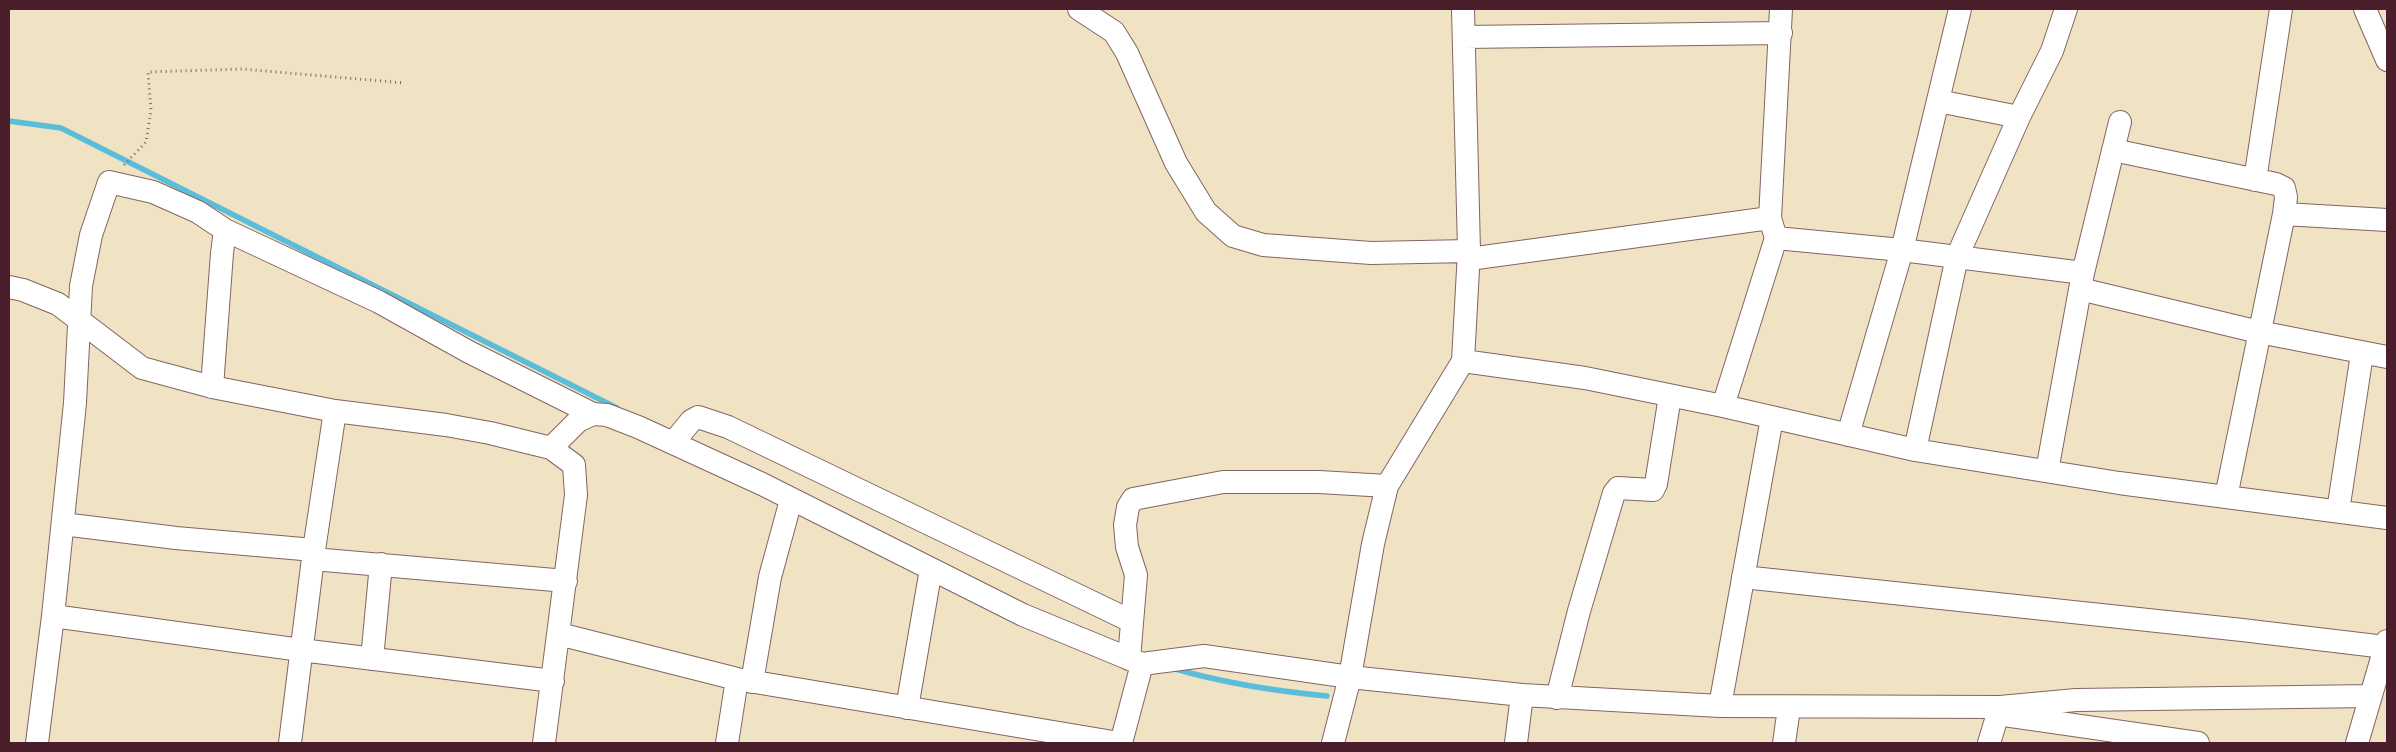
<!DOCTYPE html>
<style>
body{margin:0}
#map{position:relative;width:2396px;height:752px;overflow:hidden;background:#f0e3c4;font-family:"EB Garamond",serif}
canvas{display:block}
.frame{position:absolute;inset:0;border:10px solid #4a1f2b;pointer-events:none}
</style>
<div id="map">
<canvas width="2396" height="752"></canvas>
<div class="frame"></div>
</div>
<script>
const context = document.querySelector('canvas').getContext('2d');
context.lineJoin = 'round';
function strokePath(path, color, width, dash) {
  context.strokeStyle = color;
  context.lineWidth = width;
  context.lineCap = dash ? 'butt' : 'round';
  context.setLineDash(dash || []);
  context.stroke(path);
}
strokePath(new Path2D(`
 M9,121L61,128L617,408
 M1172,668C1223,683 1274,691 1327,696`), '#5cbdda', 5.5);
const minor = new Path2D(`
 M1079,9L1114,32L1127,53L1176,163L1206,212L1233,236L1263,245L1371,253L1469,251
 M2365,9L2387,60
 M1464,37L1781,33
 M1938,101L2019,117
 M2113,150L2276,184L2284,188L2286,197L2284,214L2226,497
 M2255,180L2281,9
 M2284,214L2387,220
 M1776,238L1902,250L2083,273
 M1469,259L1770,218
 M9,287L23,290L58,304L142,368L212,387L335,411L446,425L490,433L551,448L574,465L576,495L544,743
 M2080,289L2259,332L2387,357
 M1463,361L1585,378L1723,406L1915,450L2119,483L2387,518
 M212,387L222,253L225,230L379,302L469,352L593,414
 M1723,406L1776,238L1770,218L1781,9
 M1848,435L1902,250L1960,9
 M673,443L691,421L698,417L728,427L1131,621
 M551,448L578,421L593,414L607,415L638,427L762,484L1023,615L1142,664L1121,743
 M1915,450L1957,257L2019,117L2052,51L2066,9
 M2047,471L2083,273L2120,122
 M2338,511L2362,354
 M63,524L176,538L314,550
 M313,559L566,581
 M1743,577L2242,630L2385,647
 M53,616L301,650L553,681
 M559,634L737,679L1119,743
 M372,659L381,564
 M1129,659L1136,575L1127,547L1125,525L1128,507L1133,499L1223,482H1319L1387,486
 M1142,664L1204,656L1350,677L1522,695L1720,706L2000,707L2076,700L2371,696
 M752,682L770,577L791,500
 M1557,698L1579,611L1614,493L1618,488L1653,490L1656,484L1670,396
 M1720,706L1772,418
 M907,708L931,569
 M2004,715L2198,743
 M37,743L53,616L75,403L81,286L91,235L109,182L153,192L198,212L225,230
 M290,743L314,550L335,411
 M727,743L737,679
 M1333,743L1350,677L1373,544L1387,486L1463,361L1469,251L1463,9
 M1516,743L1522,695
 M1784,743L1789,708
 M1989,743L2000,707
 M2357,743L2387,641`);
strokePath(minor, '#846461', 24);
strokePath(new Path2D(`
 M124,165L146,142L151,110L148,72L242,69L405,83`), '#846461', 3, [1, 4]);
strokePath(minor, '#fff', 22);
</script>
